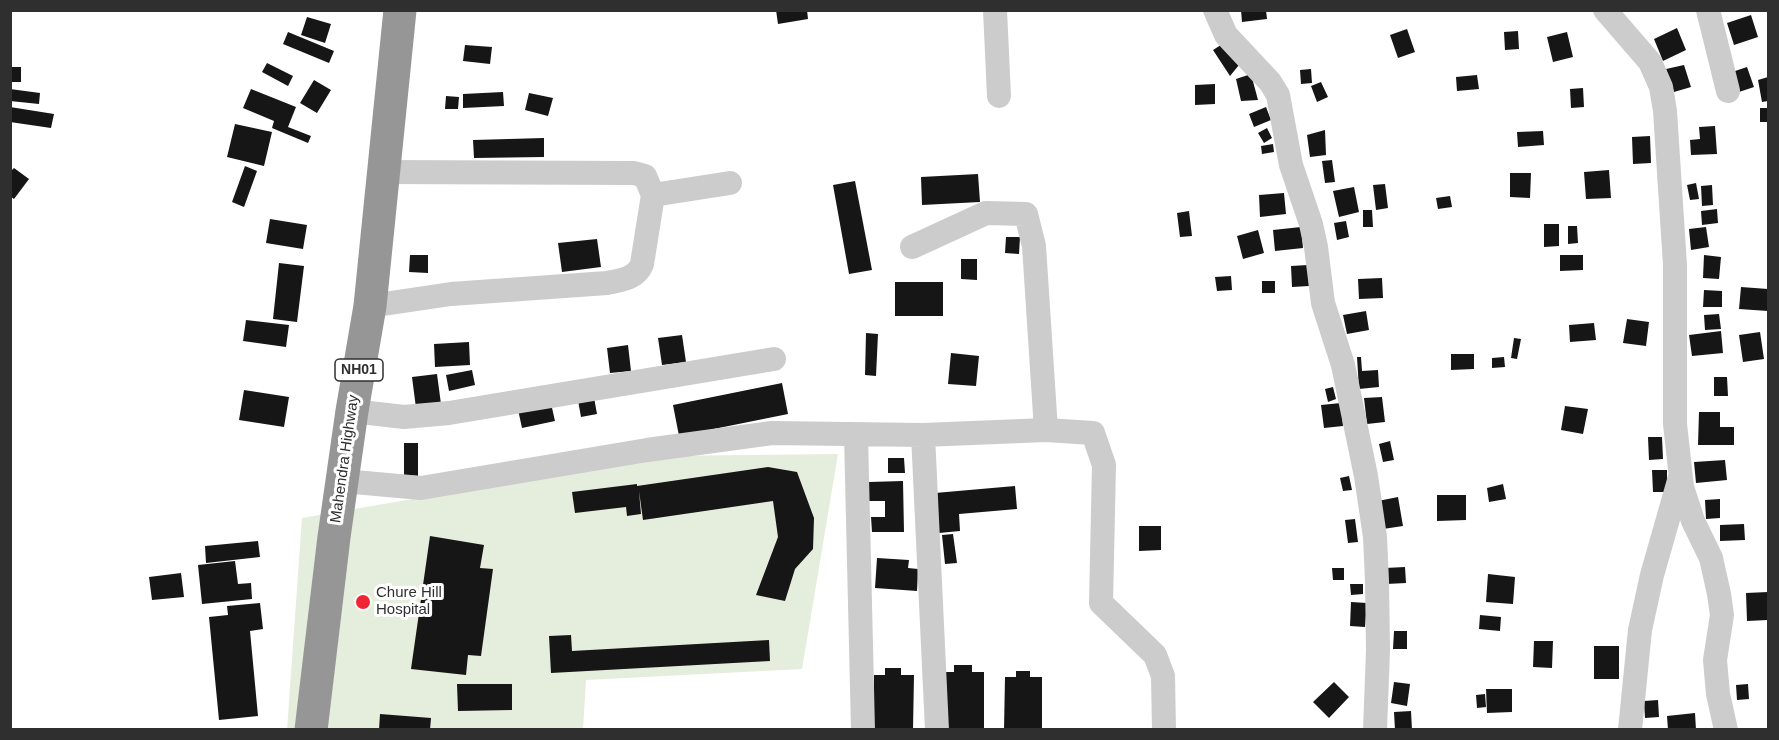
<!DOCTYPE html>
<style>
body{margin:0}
#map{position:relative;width:1779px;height:740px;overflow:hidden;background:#fff;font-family:Helvetica,sans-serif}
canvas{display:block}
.frame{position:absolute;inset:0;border:12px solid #2f2f2f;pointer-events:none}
</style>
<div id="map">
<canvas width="1779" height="740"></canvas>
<div class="frame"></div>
</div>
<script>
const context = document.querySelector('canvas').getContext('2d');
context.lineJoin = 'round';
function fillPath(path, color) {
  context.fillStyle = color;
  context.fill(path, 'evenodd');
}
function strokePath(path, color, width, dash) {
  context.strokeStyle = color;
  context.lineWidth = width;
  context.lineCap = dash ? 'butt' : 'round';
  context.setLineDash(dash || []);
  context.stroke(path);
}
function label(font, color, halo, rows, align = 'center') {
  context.font = font + ' Helvetica,sans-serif';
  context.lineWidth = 6;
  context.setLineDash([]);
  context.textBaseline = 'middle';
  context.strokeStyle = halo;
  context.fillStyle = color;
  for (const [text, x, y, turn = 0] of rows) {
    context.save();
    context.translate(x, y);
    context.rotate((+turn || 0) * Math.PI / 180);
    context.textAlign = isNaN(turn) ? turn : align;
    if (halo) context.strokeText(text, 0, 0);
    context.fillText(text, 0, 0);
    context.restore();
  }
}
fillPath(new Path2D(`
 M838,454L802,669L586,680L583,729L287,730L302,518L663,456Z`), '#e5eddc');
fillPath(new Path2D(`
 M776,10H807L808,19L778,24Z
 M1241,10H1266L1267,19L1242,22Z
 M1751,15L1758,37L1734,45L1727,23Z
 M307,17L331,24L325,43L301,35Z
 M1677,28L1686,50L1663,61L1654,39Z
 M1407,29L1415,52L1398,58L1390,35Z
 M1518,31L1519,49L1505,50L1504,32Z
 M288,32L334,51L329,63L283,44Z
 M1567,32L1573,57L1553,62L1547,37Z
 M1224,43L1239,65L1230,76L1213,50Z
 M465,45L492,47L490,64L463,61Z
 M267,63L293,76L288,86L262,72Z
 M1684,65L1691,87L1674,92L1666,69Z
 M10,67H21V82H10Z
 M1747,67L1754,87L1736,93L1729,73Z
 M1311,69L1312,83L1301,84L1300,70Z
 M1251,74L1258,100L1241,101L1236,79Z
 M1477,75L1479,89L1457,91L1456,77Z
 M1768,77V101L1762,102L1758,80Z
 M314,80L331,90L317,113L300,103Z
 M1321,82L1328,97L1317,102L1311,86Z
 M1215,84V104L1195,105V85Z
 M1583,88L1584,107L1571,108L1570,89Z
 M10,89L40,93L39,104L10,101Z
 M251,89L296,107L288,127L311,136L308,143L272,128L274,121L243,108Z
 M503,92L504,106L463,108V94Z
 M529,93L553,98L548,116L525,110Z
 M446,96L459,97L458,109H445Z
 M10,107L54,114L51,128L10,122Z
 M1266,107L1271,120L1254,127L1249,114Z
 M1760,108H1768V122H1760Z
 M235,124L272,132L264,166L227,157Z
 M1715,126L1717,154L1691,155L1690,140L1700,139L1699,127Z
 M1267,128L1272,138L1264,143L1258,133Z
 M1325,130L1326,155L1310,157L1307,135Z
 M1543,131L1544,145L1518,147L1517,132Z
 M1650,136L1651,163L1633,164L1632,137Z
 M544,138V157L474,158L473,140Z
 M1273,144L1274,152L1262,154L1261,146Z
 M1332,160L1335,182L1325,183L1322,161Z
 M245,166L257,171L244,207L232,202Z
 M14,168L29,179L14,199L10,196V172Z
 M1609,170L1611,198L1586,199L1584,172Z
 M1510,173H1531L1530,198L1510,197Z
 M978,174L980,202L922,205L921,177Z
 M855,181L872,270L849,274L833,185Z
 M1696,183L1699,199L1690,200L1687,185Z
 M1385,184L1388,208L1376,210L1373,185Z
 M1712,185L1713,205L1702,206L1701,186Z
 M1354,187L1359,212L1339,217L1333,191Z
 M1284,193L1286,214L1260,217L1259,195Z
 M1450,196L1452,207L1438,209L1436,198Z
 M1717,209L1718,223L1702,225L1701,211Z
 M1363,210H1372L1373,227H1363Z
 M1189,211L1192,236L1180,237L1177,213Z
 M270,219L307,225L303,249L266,243Z
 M1346,221L1349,237L1337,240L1334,223Z
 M1544,224H1559V246L1544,247Z
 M1568,226H1577L1578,243L1568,244Z
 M1301,227L1303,248L1275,251L1273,230Z
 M1706,227L1709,247L1691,250L1689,229Z
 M1258,230L1264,253L1243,259L1237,236Z
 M1006,237H1020L1019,254L1005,253Z
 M597,239L601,267L562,272L558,243Z
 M410,255H428V273L409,272Z
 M1560,255H1583V270L1560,271Z
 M1704,255L1721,257L1719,279L1703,278Z
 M961,259H977V280L961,279Z
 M279,263L304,266L297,322L273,319Z
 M1308,265L1309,286L1292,287L1291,266Z
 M1231,276L1232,290L1217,291L1215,277Z
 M1382,278L1383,298L1359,299L1358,279Z
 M1262,281H1275V293H1262Z
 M895,282H943V316H895Z
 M1741,287L1768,289V311L1739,309Z
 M1704,290L1722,291V307H1703Z
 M1366,311L1369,330L1347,334L1343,315Z
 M1719,314L1721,329L1705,330L1704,315Z
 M1627,319L1649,322L1646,346L1623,343Z
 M246,320L289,325L286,347L243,341Z
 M1594,323L1596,340L1570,342L1569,325Z
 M1721,331L1723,353L1692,356L1689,335Z
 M1760,332L1764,359L1743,362L1739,335Z
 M866,333L878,334L876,376L865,375Z
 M682,335L686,362L662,365L658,338Z
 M1514,338L1521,339L1517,359L1511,358Z
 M469,342L470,365L435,367L434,344Z
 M628,345L631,371L610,373L607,348Z
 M951,353L979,356L976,386L948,384Z
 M1451,354H1474V369L1451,370Z
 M1357,357H1361L1362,371L1378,370L1379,387L1359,389Z
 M1504,357L1505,367L1492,368V358Z
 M472,370L475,385L449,391L446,375Z
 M437,374L441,404L416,408L412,377Z
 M1714,377H1727L1728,396H1714Z
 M782,383L788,414L679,436L673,405Z
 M1333,387L1336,399L1328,402L1325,389Z
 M244,390L289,397L284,427L239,420Z
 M593,392L597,414L581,417L577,395Z
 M1382,397L1385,422L1367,424L1364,398Z
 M550,399L555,421L522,428L517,405Z
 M1341,403L1343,426L1324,428L1321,405Z
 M1565,406L1588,409L1583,434L1561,430Z
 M1699,412H1720V427H1734V445H1698Z
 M1648,437H1662L1663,459L1649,460Z
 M1390,441L1394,460L1383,462L1379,444Z
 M404,443H418V476L404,475Z
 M888,458H904L905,473H888Z
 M1725,460L1727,480L1696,483L1694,462Z
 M768,467L797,472L814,518L813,549L795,569L785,601L756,595L778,537L773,501L643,520L639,491L641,514L627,516L626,507L575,513L572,492L637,484V486Z
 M1652,470H1667V492H1653Z
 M1349,476L1352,490L1343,491L1340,478Z
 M903,481L904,532H872L871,517H885V501H869V482Z
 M1503,484L1506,499L1489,502L1487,488Z
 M1015,486L1017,509L959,514L960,531L939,533L935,493Z
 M1437,495H1466V520L1437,521Z
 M1398,497L1403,526L1383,529L1378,501Z
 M1720,499V518L1706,519L1705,500Z
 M1355,519L1358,542L1348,543L1345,520Z
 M1744,524L1745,540L1720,541V525Z
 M1139,526H1161V550L1139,551Z
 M953,534L957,563L945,564L942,535Z
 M430,536L484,545L480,568L493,569L481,656L468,655L466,675L411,669Z
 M258,541L260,557L206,563L205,546Z
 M877,558L909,560L908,568L918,569L917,591L875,588Z
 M235,561L238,584L251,583L252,599L202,604L198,565Z
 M1405,567L1406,583L1386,584L1385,568Z
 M1332,568H1344V580H1333Z
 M181,573L184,597L152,600L149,577Z
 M1488,574L1515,577L1513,604L1486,602Z
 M1350,584H1363V594L1351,595Z
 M1768,592V620L1747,621L1746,593Z
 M1351,602L1367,603L1365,627L1350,626Z
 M260,603L263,629L250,631L258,716L219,720L209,617L228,615L227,606Z
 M1480,615L1501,617L1500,631L1479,629Z
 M1394,631H1407V649H1393Z
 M571,635L572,651L769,640L770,661L551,673L549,636Z
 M1534,641H1553L1552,668L1533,667Z
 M1594,646H1619V679H1594Z
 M954,665H972V672H984V730H943V672H954Z
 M885,668H901V675H914L913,730H874V675H885Z
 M1016,671H1030V677H1042V730H1004L1005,677H1016Z
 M1334,682L1349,697L1329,718L1313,702Z
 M1394,682L1410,684L1407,706L1391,703Z
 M457,684H512V710L458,711Z
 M1748,684L1749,699L1737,700L1736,685Z
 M1486,689H1512V712L1487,713Z
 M1485,694L1486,707L1477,708L1476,695Z
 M1658,700L1659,717L1645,718L1644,701Z
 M1411,711L1412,730H1395L1394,712Z
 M1695,713L1696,730H1668L1667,716Z
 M380,714L431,718L430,730H379Z`), '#161616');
strokePath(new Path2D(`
 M995,10L999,96
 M1215,10L1226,35L1270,82L1278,95L1291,165L1311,224L1316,247L1323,303L1343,365L1366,476L1375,537L1377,581L1378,650L1375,730
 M1605,10L1650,62L1661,87L1665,111L1675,265V424L1682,487L1693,521L1711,558L1719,594L1722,615L1715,660L1718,694L1726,730
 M1708,10L1728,91
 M382,172L634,173L645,176L653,195
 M912,247L986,213L1026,214L1034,246L1046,430
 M370,306L451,294L607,283C621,280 636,279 642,264L653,195L730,183
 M352,411L404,417L449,413L774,359
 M856,435L863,730
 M923,435L937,730
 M343,481L421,488L647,450L772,433L923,435L1046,430L1093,433L1104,465L1101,603L1155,655L1163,676L1164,730
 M1630,730L1640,630L1652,575L1680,477`), '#ccc', 24);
strokePath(new Path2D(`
 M311,730L334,537L352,411L370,306L400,10`), '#969696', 33);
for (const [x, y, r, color] of [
 [363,602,8,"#f02733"]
]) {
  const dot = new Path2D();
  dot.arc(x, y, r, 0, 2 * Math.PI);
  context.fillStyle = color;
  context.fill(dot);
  strokePath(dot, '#fff', 2);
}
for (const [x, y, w] of [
 [359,370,48]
]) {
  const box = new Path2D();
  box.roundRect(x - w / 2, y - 11, w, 22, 4.5);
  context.fillStyle = '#fff';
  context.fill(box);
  strokePath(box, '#2f2f2f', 1.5);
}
label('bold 14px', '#2f2f2f', null, [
 ["NH01",359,370]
]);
label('15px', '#2f2f2f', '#fff', [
 ["Mahendra Highway",345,459,-82]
]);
label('15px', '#2f2f2f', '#fff', [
 ["Chure Hill",376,593],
 ["Hospital",376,610]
], 'left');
</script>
